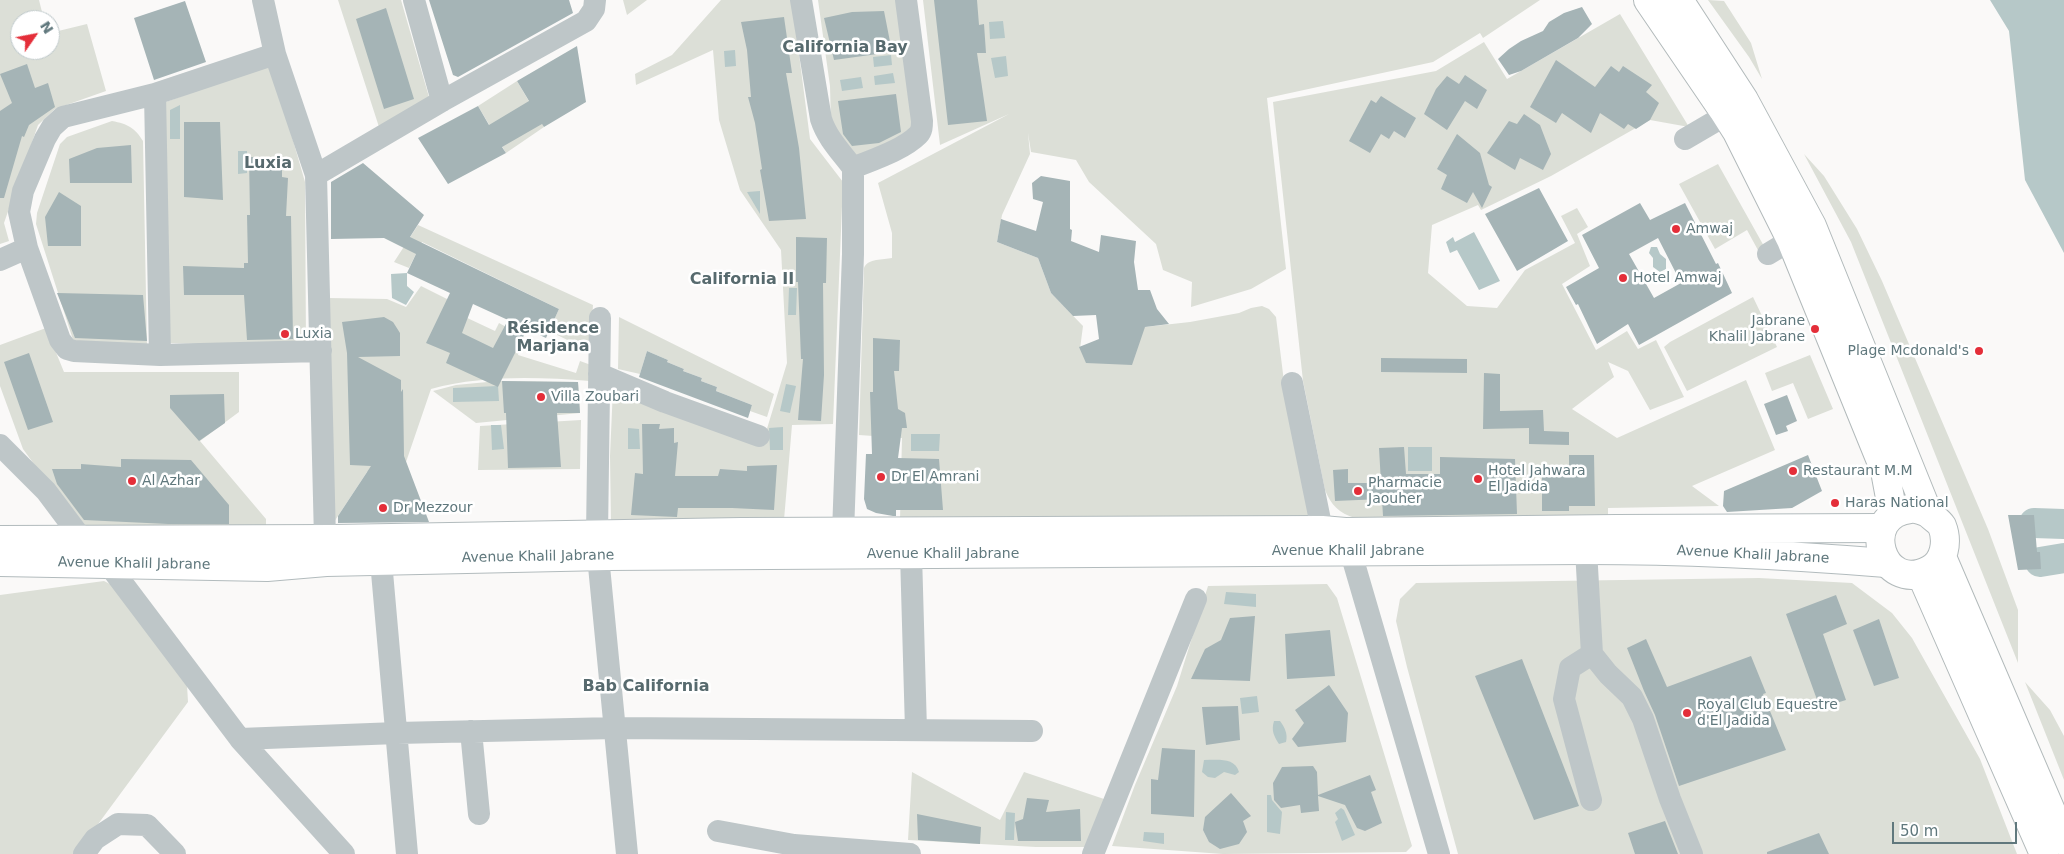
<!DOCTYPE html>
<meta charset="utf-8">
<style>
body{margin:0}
#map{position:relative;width:2064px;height:854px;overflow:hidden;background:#faf9f8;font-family:"DejaVu Sans",sans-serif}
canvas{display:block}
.north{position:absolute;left:10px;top:10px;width:50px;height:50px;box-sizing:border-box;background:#fff;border:1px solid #bfc9cb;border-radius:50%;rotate:57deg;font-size:14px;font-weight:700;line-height:20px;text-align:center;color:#60787d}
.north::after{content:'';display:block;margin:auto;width:18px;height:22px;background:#e42e39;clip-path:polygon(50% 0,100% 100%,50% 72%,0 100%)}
.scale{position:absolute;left:1892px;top:822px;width:125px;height:22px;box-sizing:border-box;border:2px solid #60787d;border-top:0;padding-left:6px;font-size:15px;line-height:18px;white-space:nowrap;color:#60787d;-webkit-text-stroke:4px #fff;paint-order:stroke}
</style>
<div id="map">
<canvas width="2064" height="854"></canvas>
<div class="north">N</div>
<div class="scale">50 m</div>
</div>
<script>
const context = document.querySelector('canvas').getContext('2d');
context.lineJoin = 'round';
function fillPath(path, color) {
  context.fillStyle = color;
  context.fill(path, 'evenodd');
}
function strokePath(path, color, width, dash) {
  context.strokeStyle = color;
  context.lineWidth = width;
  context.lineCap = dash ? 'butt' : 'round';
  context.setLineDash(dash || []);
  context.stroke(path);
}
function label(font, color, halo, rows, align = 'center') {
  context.font = font + ' "DejaVu Sans",sans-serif';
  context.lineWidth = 5;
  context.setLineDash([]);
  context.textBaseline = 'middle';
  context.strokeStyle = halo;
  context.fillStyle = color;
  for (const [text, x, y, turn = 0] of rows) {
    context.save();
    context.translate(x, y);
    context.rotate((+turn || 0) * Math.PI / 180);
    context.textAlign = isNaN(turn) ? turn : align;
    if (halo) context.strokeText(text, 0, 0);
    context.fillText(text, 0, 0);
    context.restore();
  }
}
fillPath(new Path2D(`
 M0,0H39L44,20H20V50H50V33L87,24L106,91L55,109L38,125L4,223L9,241L0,244Z
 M338,0H401L429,97L379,127Z
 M623,0H647L627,15Z
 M721,0H792L810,139L843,182L833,424L792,425L784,520L611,524L610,456L613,388L762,445L787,363L781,250L740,190L719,120L713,50L636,85L635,74L672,55Z
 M818,0H898L916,130L858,163L831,124L830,86Z
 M923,0H1540L1483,38L1480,33L1433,62L1267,98L1286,269L1251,289L1191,307L1192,282L1163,270L1156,244L1089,182L1076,160L1031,152L1028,133L1030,154L1002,215L997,242L1038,258L1051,293L1083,326L1080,349L1145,327L1190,322L1239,313L1251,308L1262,306L1269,309L1276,317L1285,390L1313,520H900L902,438L859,435L864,268C868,258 883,260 892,258V233L878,183L1009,114L940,145Z
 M1708,0L1724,1L1751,43L1762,79L1749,57Z
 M1620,14L1689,127L1650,120L1551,176L1481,210L1478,205L1432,225L1428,273L1467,306L1497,308L1525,270L1575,243L1561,216L1577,208L1588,227L1577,234L1590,266L1562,284L1596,350L1627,331L1638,349L1656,340L1684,397L1650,410L1628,371L1608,362L1614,377L1572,409L1617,438L1746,380L1775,450L1692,486L1719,506L1608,508V516L1355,518C1339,513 1331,505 1325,490L1303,381L1273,102L1436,71L1484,42L1507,79Z
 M271,64L305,182L306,347L169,343L163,103Z
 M517,81L544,127L506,153L478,106Z
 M112,121C128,124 135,128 143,141L147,347L74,343L36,224L37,213L60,144L67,137Z
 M1804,154L1824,176L1857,229L1882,281L1988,529L2018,610V663L1851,242Z
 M1718,164L1765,248L1759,252L1747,230L1715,249L1679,184Z
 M418,225L593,305L590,351L549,331L559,309L422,242L409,268L394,262Z
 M421,286L467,309L463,316L495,331L499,323L524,337L518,355L576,373L580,361L591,365L590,381C537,377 483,375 431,389L406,462L367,472L334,522L328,298L387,299L406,307Z
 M1753,297L1777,347L1687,391L1664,347L1670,342Z
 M619,317L774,394L767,417L750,411L752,405L716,391L717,387L701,381L702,378L683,371L684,369L667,362L668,360L647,351L640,374L618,369Z
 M46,328L64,372H239V412L200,441L266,519V533L86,535L23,449L0,386V345Z
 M1810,355L1833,409L1808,419L1793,383L1772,391L1765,373Z
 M498,381L578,382L580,413L476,423L433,391L456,385Z
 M581,420L580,469L478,470L480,426Z
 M1759,578L1852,583L1892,613L1912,638L1980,759L2017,854H1458L1407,667L1396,621L1400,599L1416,583Z
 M104,581L112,585L187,685L188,702L76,854H0V595Z
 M1327,584L1337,598L1412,846L1406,852L1223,854L1112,846L1135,785L1177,686L1208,586Z
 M2025,682L2050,710L2064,736V780Z
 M912,772L1000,820L1024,772L1107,800L1086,847H1036L908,840Z`), '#dcdfd7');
fillPath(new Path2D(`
 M1990,0H2064V253L2025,180L2009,31Z
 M1003,21L1005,38L990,39L989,22Z
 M735,50L736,66L725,67L724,51Z
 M891,55L892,65L874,67L873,57Z
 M1006,56L1008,76L995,78L991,58Z
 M893,73L895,83L875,85L874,76Z
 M861,77L863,88L842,91L840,80Z
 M180,105V139H170V110Z
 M238,151H247V173L238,174Z
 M760,191V214L747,192Z
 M1474,232L1500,281L1479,290L1457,250L1450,253L1446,242L1453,237L1455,242Z
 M1651,247H1657L1660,254L1666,259V269L1660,272L1653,267V258L1649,253Z
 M407,273V286L414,292L406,305L392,298L391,274Z
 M789,288H797L796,315H788Z
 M786,384L796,386L790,413L780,411Z
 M498,386L499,401L453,402V388Z
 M491,425H501L504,449L492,450Z
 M783,427V450H770L769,428Z
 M628,428L639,429L640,449H628Z
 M911,434H940L939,451H911Z
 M1408,447H1432V471H1408Z
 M1226,592L1256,594V607L1224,604Z
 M1257,696L1259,712L1242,714L1240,698Z
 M1274,721H1280C1285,728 1288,734 1286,742L1279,744C1274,736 1271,731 1274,721Z
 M1204,760C1217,760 1235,757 1239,772L1235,775L1224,772L1215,778L1208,777L1202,772Z
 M1267,795H1271L1272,800L1282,812L1280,834L1267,832Z
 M1341,808L1344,810L1355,835L1342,841L1335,822L1338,819L1335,813Z
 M1006,812L1015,813L1014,840H1005Z
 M1144,832L1164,833V844L1143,841Z`), '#b6c8c8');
strokePath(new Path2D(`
 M2034,523L2064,524
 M2040,562L2064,558`), '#b6c8c8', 30);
fillPath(new Path2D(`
 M429,0H569L573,13L458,77L453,75Z
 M934,0H977L979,25L984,24L986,53H977L987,121L948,125Z
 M185,1L206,62L154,80L134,18Z
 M1582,7L1592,24L1578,38L1521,71L1509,75L1498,59L1509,49L1521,41L1543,31L1549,22L1564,13Z
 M386,8L414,99L384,109L356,19Z
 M884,11L892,52L834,60L824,18L852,12Z
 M784,17L792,73H786L799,148L806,219L769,221L760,170L762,169L755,123L748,97H751L747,50L741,22Z
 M577,46L586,102L544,127L542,124L502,147L506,153L448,184L418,138L478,106L489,125L529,101L517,81Z
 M1556,60L1595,87L1611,66L1619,72L1623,66L1652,85L1646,92L1659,103L1650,120L1636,129L1628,124L1624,129L1600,113L1591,133L1562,113L1556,123L1530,107Z
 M27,64L35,88L48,83L55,107L29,125L24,137L22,136L4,198H0V111L12,103L0,74Z
 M1465,75L1487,90L1477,109L1465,101L1447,130L1424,114L1436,89L1447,76L1459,84Z
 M896,94L901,132L879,143L852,146L843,134L838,101Z
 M1381,96L1416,118L1405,138L1394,131L1389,139L1381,134L1370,153L1349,141L1371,100L1376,103Z
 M1524,114L1540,125L1551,154L1543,170L1520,158L1515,170L1487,153L1509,121L1517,124Z
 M184,122H220L223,200L184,197Z
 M1457,134L1480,153L1489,185L1492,187L1482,208L1473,192L1467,203L1441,189L1447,175L1437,169Z
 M131,145L132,183H70L69,159L97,148Z
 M249,157L282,158V177L288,178L286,216H291L293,339L247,340L244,295H184L183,266L244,268V263H248L247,215H250Z
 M363,163L424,215L410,237L559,309L546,338L527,329L498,387L446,363L450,353L426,343L450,293L407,273L416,254L384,238L331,239V182ZM473,304L508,320L493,348L462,333Z
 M1041,176L1070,181V229L1072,230L1071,241L1099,252L1101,235L1136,241L1134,262L1138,290H1150L1157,309L1169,324L1145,327L1132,365L1086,363L1079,347L1099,339L1096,315L1073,316L1051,293L1038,258L997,242L1001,219L1036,231L1043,202L1033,199L1032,183Z
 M1539,188L1568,241L1517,271L1485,214Z
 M59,192L81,206V246H48L45,217Z
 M1640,203L1650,220L1685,203L1716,264L1718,263L1732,293L1639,345L1628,324L1597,344L1578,304L1576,305L1566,287L1599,268L1582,235ZM1658,238L1681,283L1654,298L1629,254Z
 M796,237L827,238L826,283H823L824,375L821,421L798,420L803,359H801L798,282H796Z
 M57,293L143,295L147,341L75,338Z
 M384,317L393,322L400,333V356L358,357L401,380V392L403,389L404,456L429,522L338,523V516L371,466L350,465L347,353L342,322Z
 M873,338L900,340L899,371H894L898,409L905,413L907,428H902L898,458L939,459L943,510H896V516H893L876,513L867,509L864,499L866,454H872L870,392H873Z
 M647,351L668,360L667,362L684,369L683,371L702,378L701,381L717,387L716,391L752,405L748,418L639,377Z
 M29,353L53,422L28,430L4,362Z
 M1381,358L1467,359V373L1381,372Z
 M1484,373L1500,374V411L1543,410L1544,431L1569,432V445L1529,444V428L1483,429Z
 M502,381L578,382L580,413H557L561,467L508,468L506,413H504Z
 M224,394L225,423L199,441L170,408V395Z
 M1787,395L1797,421L1786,426L1788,431L1776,435L1764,404Z
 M642,424H660L659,429L674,428V443L678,442L675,476H718L720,469L747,471V466L777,465L774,510L732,508H678L677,517L631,515L635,473L643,474Z
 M1404,447L1406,474H1440V457L1515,459L1517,514L1383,516L1382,499L1335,501L1333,470L1348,469V483H1381L1379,448Z
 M1569,455H1594L1595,506H1569V511H1542V475L1569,476Z
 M1808,455L1822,491L1792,508L1727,512L1723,506L1724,491Z
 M121,459L191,460L229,505V524H168L84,520L57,484L52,469H81V464L121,467Z
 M2008,515H2034L2037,552H2040L2041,569L2018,570Z
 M1836,595L1847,624L1823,634L1846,700L1820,708L1786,614Z
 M1255,616L1250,681L1191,679L1205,649L1221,640L1230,618Z
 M1879,619L1899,678L1874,686L1853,630Z
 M1330,630L1335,676L1287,679L1285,634Z
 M1646,639L1667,687L1751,656L1766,693L1763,694L1786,750L1679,786L1655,715L1644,691L1627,648Z
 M1522,659L1579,806L1534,820L1475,676Z
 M1329,685L1348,713L1346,742L1298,747L1292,739L1304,723L1295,710Z
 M1238,706L1240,740L1206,745L1202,707Z
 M1162,748L1195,750L1194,817L1151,814V779L1158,780Z
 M1313,766L1317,772L1318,795L1370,775L1376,790L1371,792L1382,823L1365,831L1357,828L1345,805L1318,796L1319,811L1301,813L1300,805L1281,808L1274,800L1273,783L1282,767Z
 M1231,793L1251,816L1243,821L1247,832L1239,844L1220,849L1209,842L1203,830L1205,817Z
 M1027,798L1049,800L1046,812L1080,809L1081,841H1018L1015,822L1023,819Z
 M917,814L981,827L980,844L918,840Z
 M1665,821L1678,854H1635L1628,833Z
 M1819,833L1829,854H1767V852Z`), '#a5b4b6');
const major = new Path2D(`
 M0,540L333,539L741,532L1322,530L1345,532L1616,529L1882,528
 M0,562L267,567L326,562L607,556L1586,550C1686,550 1786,555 1886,563`);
const highway = new Path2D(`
 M1648,0L1723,110L1737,132L1791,240L1885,471L1893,514
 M1679,0L1744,100L1812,226L1928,513C1932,517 1939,521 1942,526C1948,541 1945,562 1929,570C1881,595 1858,515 1910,509C1915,508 1923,511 1928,513
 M1942,557L2064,841
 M1921,574L2044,854`);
strokePath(major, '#b2bbbd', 30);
strokePath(highway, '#b2babb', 30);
strokePath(new Path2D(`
 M263,0L275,54L316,175L325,539
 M414,0L442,101
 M801,0L821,119C827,138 841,152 853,168
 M275,54L155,94L63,117L52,127L45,139L23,191L19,212L27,248L60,340L67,349L74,351L160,355L321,351
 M155,94L160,355
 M1685,139L1726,115
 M316,175L442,101L586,21L594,9L595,0
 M1768,254L1791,240
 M0,260L27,248
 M599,374L665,402L759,436
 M1292,383L1322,530
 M0,445L46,491L82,539
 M843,533L853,254V168C872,160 903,150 918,135C922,131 922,126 922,121L906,0
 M597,535L600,318
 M1346,536L1439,854
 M1586,550L1592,654L1608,674L1632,697L1643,719L1670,799L1692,854
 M911,554L916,730
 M598,556L627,854
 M381,561L407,854
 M108,564L240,739L344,854
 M471,731L479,814
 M240,739L397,733L615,728L1032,731
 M1591,800L1564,699L1570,668L1592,654
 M718,831L794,845L910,854
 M84,854L95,839L118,824L147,825L175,854
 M1093,854L1196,599`), '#bec6c8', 22);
strokePath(major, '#fff', 28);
strokePath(highway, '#fff', 28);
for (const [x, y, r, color] of [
 [1676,229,5,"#e42e39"],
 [1623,278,5,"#e42e39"],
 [1815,329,5,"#e42e39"],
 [285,334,5,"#e42e39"],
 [1979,351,5,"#e42e39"],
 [541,397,5,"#e42e39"],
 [1793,471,5,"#e42e39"],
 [881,477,5,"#e42e39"],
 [1478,479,5,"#e42e39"],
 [132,481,5,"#e42e39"],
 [1358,491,5,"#e42e39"],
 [1835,503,5,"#e42e39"],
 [383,508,5,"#e42e39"],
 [1687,713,5,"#e42e39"]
]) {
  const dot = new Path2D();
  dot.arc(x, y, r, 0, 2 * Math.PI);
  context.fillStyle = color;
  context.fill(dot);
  strokePath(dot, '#fff', 2);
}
label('14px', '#60787d', '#fff', [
 ["Amwaj",1686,229],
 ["Hotel Amwaj",1633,278],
 ["Jabrane",1805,321,"right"],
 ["Khalil Jabrane",1805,337,"right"],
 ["Luxia",295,334],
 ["Plage Mcdonald's",1969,351,"right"],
 ["Villa Zoubari",551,397],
 ["Hotel Jahwara",1488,471],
 ["El Jadida",1488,487],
 ["Restaurant M.M",1803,471],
 ["Dr El Amrani",891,477],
 ["Al Azhar",142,481],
 ["Pharmacie",1368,483],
 ["Jaouher",1368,499],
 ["Haras National",1845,503],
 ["Dr Mezzour",393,508],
 ["Royal Club Equestre",1697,705],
 ["d'El Jadida",1697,721]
], 'left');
label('14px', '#60787d', '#fff', [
 ["Avenue Khalil Jabrane",1348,551],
 ["Avenue Khalil Jabrane",943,554],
 ["Avenue Khalil Jabrane",1753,555,3],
 ["Avenue Khalil Jabrane",538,557,-1],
 ["Avenue Khalil Jabrane",134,564,1]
]);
label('bold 16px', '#576a6e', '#fff', [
 ["California Bay",845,48],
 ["Luxia",268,164],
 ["California II",742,280],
 ["Résidence",553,329],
 ["Marjana",553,347],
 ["Bab California",646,687]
]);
</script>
